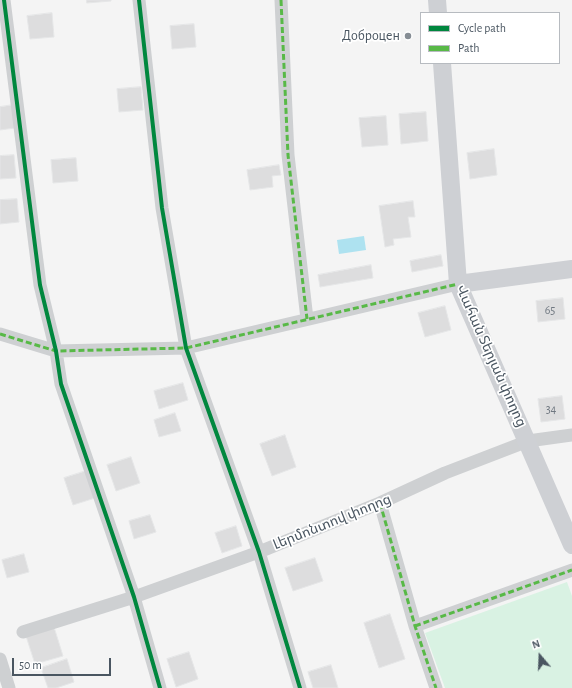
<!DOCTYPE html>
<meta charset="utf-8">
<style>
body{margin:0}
#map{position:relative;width:572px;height:688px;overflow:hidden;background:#f4f4f4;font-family:"Alegreya Sans",sans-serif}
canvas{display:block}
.legend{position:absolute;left:420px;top:12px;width:140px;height:52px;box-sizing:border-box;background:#fff;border:1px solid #b7bbc0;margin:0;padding:5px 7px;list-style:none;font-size:12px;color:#4a5661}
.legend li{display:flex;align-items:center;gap:8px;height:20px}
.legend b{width:20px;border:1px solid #b7bbc0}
.north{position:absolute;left:520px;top:636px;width:40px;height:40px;-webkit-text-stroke:3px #fff;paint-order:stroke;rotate:341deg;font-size:11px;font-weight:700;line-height:16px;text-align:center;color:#4a5661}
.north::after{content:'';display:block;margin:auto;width:14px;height:18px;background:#4a5661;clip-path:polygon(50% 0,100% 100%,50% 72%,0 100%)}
.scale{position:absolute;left:12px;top:658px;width:99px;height:18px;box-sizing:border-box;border:2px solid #4a5661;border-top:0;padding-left:5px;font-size:12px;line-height:14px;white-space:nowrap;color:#4a5661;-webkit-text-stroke:3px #fff;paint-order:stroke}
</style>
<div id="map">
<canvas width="572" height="688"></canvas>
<ul class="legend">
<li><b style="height:5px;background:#00873e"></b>Cycle path</li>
<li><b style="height:5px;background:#58b947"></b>Path</li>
</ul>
<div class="north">N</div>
<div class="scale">50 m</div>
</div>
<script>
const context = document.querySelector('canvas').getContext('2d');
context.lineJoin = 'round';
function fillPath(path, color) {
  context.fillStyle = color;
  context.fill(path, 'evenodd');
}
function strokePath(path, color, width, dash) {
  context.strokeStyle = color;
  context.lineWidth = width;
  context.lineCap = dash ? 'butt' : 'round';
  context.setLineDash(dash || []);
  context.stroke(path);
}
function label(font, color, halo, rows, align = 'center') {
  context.font = font + ' "Alegreya Sans","Noto Sans Armenian",sans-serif';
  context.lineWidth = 3.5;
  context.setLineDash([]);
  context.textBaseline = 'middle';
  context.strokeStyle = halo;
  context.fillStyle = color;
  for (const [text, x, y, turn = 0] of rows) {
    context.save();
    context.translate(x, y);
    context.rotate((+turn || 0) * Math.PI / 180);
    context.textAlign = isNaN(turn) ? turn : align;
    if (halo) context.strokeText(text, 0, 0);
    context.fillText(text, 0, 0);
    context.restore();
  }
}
fillPath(new Path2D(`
 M567,582L572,596V688H445L425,633Z`), '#d9f2e3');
fillPath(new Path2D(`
 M364,236L366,250L339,254L337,240Z`), '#aee2f0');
const building = new Path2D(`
 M87,0H111V1L87,3Z
 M52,13L54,37L30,39L27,16Z
 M194,24L196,47L172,49L170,26Z
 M141,87L143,110L119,112L117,89Z
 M13,105L15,128L0,130V107Z
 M426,112L428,141L401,144L399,114Z
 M386,116L388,145L362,147L359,118Z
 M494,149L497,175L470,179L467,153Z
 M14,155L16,178L0,179V156Z
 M76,158L78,181L53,183L51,160Z
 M279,165L281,175L272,176L273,187L250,190L247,170Z
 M17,199L19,222L0,224V200Z
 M413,201L415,217H408L411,237L393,239L394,245L385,247L379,206Z
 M441,255L443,266L412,272L410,261Z
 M371,265L373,278L320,287L318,275Z
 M563,298L565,319L538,322L536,301Z
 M445,306L451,330L425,337L418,313Z
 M183,383L188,400L159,409L154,391Z
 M562,396L565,419L541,422L538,399Z
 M175,413L181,431L159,437L154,420Z
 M285,435L296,467L272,476L260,444Z
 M131,457L140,483L116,491L107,465Z
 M86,471L95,498L73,505L64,478Z
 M150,515L156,532L134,539L129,521Z
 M236,526L242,546L222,553L215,533Z
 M24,554L29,572L7,578L2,560Z
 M315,558L323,581L293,591L285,568Z
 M390,614L405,659L379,668L364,623Z
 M54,627L63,656L35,664L26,636Z
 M189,652L198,679L176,687L167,659Z
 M67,659L74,682L56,688H48L41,668Z
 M331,665L338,688H313L308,672Z`);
fillPath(building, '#ddddde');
strokePath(building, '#e5e6e7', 1);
strokePath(new Path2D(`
 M4,0L40,285L56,351L61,384L134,597L160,688
 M139,0L162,208L186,348L259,552L300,688
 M281,0L288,155L307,319
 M0,334L56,351L186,348L458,284
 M380,503L415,626L436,688
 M415,626L572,570
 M23,632L134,597L259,552L380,503L445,473L528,441L572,435
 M0,659L9,688`), '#ced0d2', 13);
strokePath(new Path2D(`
 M437,0L438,13
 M442,63L458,284L572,545
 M458,284L572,269`), '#ced0d4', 18);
strokePath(new Path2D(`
 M281,0L288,155L307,319
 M0,334L56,351L186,348L458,284
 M380,503L415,626L436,688
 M415,626L572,570`), '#58b947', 3, [6, 3]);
strokePath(new Path2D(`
 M4,0L40,285L56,351L61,384L134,597L160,688
 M139,0L162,208L186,348L259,552L300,688`), '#00873e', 4);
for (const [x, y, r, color] of [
 [408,36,4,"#868d94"]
]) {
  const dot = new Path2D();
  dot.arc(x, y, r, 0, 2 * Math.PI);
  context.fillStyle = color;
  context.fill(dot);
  strokePath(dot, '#fff', 1.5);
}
label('12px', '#707881', null, [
 ["65",550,310],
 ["34",551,409]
]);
label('14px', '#4a5661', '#fff', [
 ["Доброцен",400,36]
], 'right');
label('14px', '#4a5661', '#fff', [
 ["Վահան Տերյան փողոց",491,356,66],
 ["Լերմոնտով փողոց",332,522,-22]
]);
</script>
